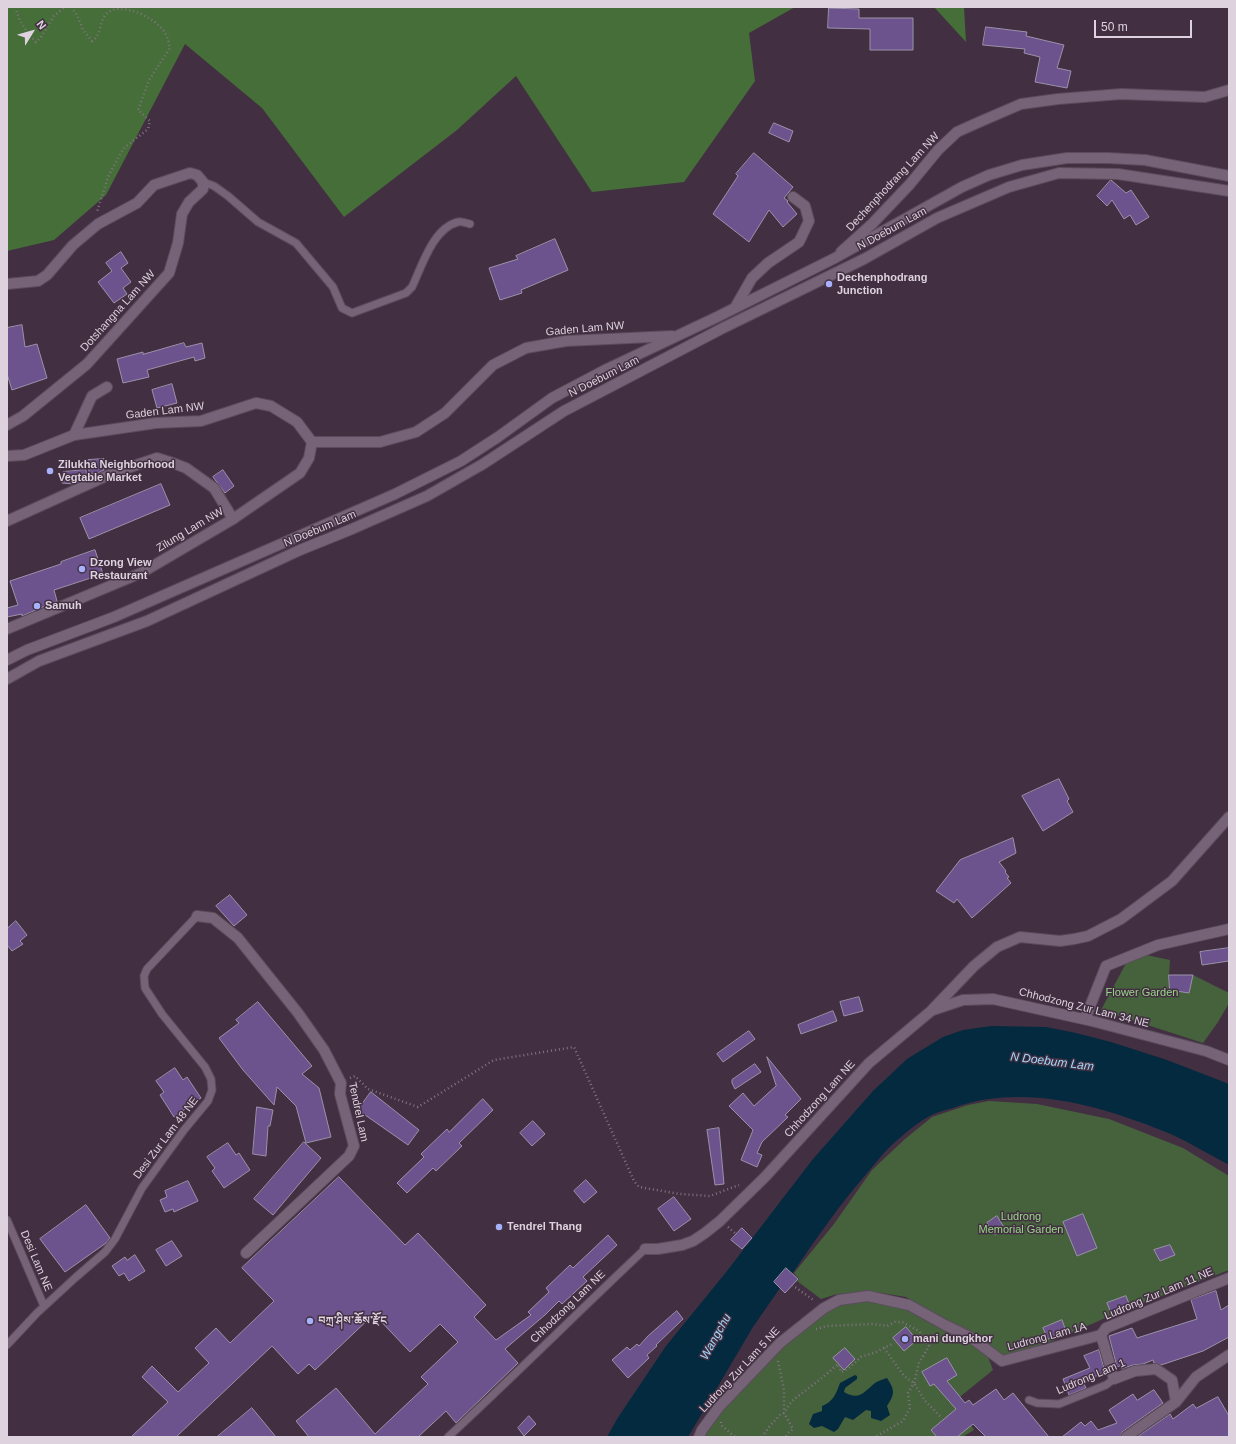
<!DOCTYPE html>
<meta charset="utf-8">
<style>
body{margin:0}
#map{position:relative;width:1236px;height:1444px;overflow:hidden;background:#423042;font-family:Helvetica,sans-serif}
canvas{display:block}
.frame{position:absolute;inset:0;border:8px solid #ded2de;pointer-events:none}
.north{position:absolute;left:12px;top:12px;width:40px;height:40px;-webkit-text-stroke:3px #423042;paint-order:stroke;rotate:53deg;font-size:11px;font-weight:700;line-height:16px;text-align:center;color:#ded2de}
.north::after{content:'';display:block;margin:auto;width:14px;height:18px;background:#ded2de;clip-path:polygon(50% 0,100% 100%,50% 72%,0 100%)}
.scale{position:absolute;left:1094px;top:20px;width:98px;height:18px;box-sizing:border-box;border:2px solid #ded2de;border-top:0;padding-left:5px;font-size:12px;line-height:14px;white-space:nowrap;color:#ded2de;-webkit-text-stroke:3px #423042;paint-order:stroke}
</style>
<div id="map">
<canvas width="1236" height="1444"></canvas>
<div class="frame"></div>
<div class="north">N</div>
<div class="scale">50 m</div>
</div>
<script>
const context = document.querySelector('canvas').getContext('2d');
context.lineJoin = 'round';
function fillPath(path, color) {
  context.fillStyle = color;
  context.fill(path, 'evenodd');
}
function strokePath(path, color, width, dash) {
  context.strokeStyle = color;
  context.lineWidth = width;
  context.lineCap = dash ? 'butt' : 'round';
  context.setLineDash(dash || []);
  context.stroke(path);
}
function label(font, color, halo, rows, align = 'center') {
  context.font = font + ' Helvetica,"Noto Serif Tibetan",sans-serif';
  context.lineWidth = 3;
  context.setLineDash([]);
  context.textBaseline = 'middle';
  context.strokeStyle = halo;
  context.fillStyle = color;
  for (const [text, x, y, turn = 0] of rows) {
    context.save();
    context.translate(x, y);
    context.rotate((+turn || 0) * Math.PI / 180);
    context.textAlign = isNaN(turn) ? turn : align;
    if (halo) context.strokeText(text, 0, 0);
    context.fillText(text, 0, 0);
    context.restore();
  }
}
fillPath(new Path2D(`
 M1132,952L1170,960L1169,975L1171,990L1193,975L1229,993V1003L1218,1022L1203,1043L1101,1010Z
 M989,1101L1037,1104L1109,1119L1183,1148L1229,1176V1270L1112,1315L1055,1340L1002,1358L941,1318L906,1297L876,1292L837,1294L821,1299L797,1281L799,1279L794,1273L834,1224L872,1170L905,1139L932,1117L968,1105Z
 M847,1302H876L902,1307L970,1342L988,1357L993,1370L956,1400L974,1430L962,1437H704L705,1432L720,1410L782,1348L825,1313L836,1307Z`), '#46623d');
fillPath(new Path2D(`
 M7,7H795L749,33L755,81L684,182L592,192L516,76L457,130L344,217L262,108L185,44L106,195L54,240L7,251Z
 M934,7H964L966,42Z`), '#456e38');
fillPath(new Path2D(`
 M991,1026L1046,1027L1076,1033L1111,1042L1167,1060L1229,1084V1165C1210,1155 1192,1144 1173,1135C1105,1107 1025,1082 953,1108C946,1110 937,1112 930,1116C920,1121 910,1129 901,1137C888,1147 878,1160 868,1172C840,1204 816,1239 792,1274L786,1268L774,1282L780,1288L753,1327L688,1437H607L617,1419L666,1346L727,1271L813,1159L873,1091L907,1059L943,1037L963,1030Z
 M855,1375L857,1376V1379L845,1388L844,1392C859,1401 864,1392 875,1383C878,1381 883,1379 887,1378C895,1390 895,1394 887,1406L890,1415L881,1421L871,1418V1411L866,1410L853,1420L845,1417L838,1429L834,1432L822,1426L814,1428L809,1424L813,1414L822,1411V1406C833,1402 836,1394 840,1383Z`), '#032a3f');
const building = new Path2D(`
 M829,8L859,9V18H913V50H870V29L828,28Z
 M986,27L1027,32L1026,36L1064,45L1057,68L1071,71L1067,88L1035,82L1040,57L1024,53L1025,49L983,45Z
 M774,123L793,131L789,142L769,133Z
 M754,153L793,187L784,198L788,201L787,202L797,214L783,227L769,210L749,242L713,214L738,176L736,174Z
 M1111,180L1126,193L1131,190L1149,217L1136,225L1130,215L1124,219L1112,200L1107,206L1097,196Z
 M555,239L568,270L521,290L522,293L500,300L489,268L518,259L516,256Z
 M121,252L128,263L121,268L131,282L123,288L127,294L114,303L98,282L112,271L106,263Z
 M22,325L25,347L37,344L47,378L12,390L7,374V328Z
 M184,343L186,347L202,343L205,358L195,361L194,357L147,370L149,377L123,383L117,359L143,352V354Z
 M172,384L177,403L157,408L152,390Z
 M104,459V470L96,474L89,473L88,460Z
 M86,470L87,478L74,484L62,483L63,472Z
 M223,470L234,486L225,493L213,477Z
 M161,484L170,505L89,539L80,518Z
 M95,550L103,574L54,590L57,601L22,616V614L7,617V608L18,605L10,581L61,564V562Z
 M1059,779L1069,799L1067,801L1073,812L1043,831L1022,796Z
 M1013,838L1016,853L999,862L1006,871L1005,872L1009,877L1007,878L1011,883L972,918L957,899L954,903L936,891L960,860Z
 M230,895L247,915L234,926L216,906Z
 M16,921L27,935L20,941L23,944L12,951L7,945V929Z
 M1229,948V961L1202,965L1200,952Z
 M1169,975H1193L1189,993L1170,990Z
 M859,997L863,1011L844,1016L840,1002Z
 M258,1002L312,1066L302,1074L319,1088L331,1137L306,1143L296,1106L277,1087L274,1105L243,1070L219,1038L239,1023L236,1020Z
 M833,1011L837,1021L801,1034L798,1025Z
 M749,1031L755,1039L723,1062L717,1054Z
 M767,1057L801,1099L785,1115L788,1117L762,1142L757,1153L762,1155L757,1167L741,1160L753,1130L729,1106L743,1093L754,1106L776,1086Z
 M755,1064L761,1072L735,1089L732,1083V1080Z
 M175,1068L183,1080L187,1077L201,1098L174,1117L160,1095L164,1092L156,1081Z
 M371,1092L419,1130L408,1145L358,1110Z
 M483,1099L493,1110L459,1143L462,1146L436,1171L433,1168L407,1193L397,1183L424,1157L421,1154L447,1129L449,1132Z
 M257,1107L273,1110L270,1126H268L266,1156L253,1154Z
 M533,1121L545,1134L532,1146L520,1133Z
 M719,1128L724,1184L715,1185L707,1130Z
 M304,1142L321,1158L273,1215L254,1199Z
 M228,1143L236,1155L239,1153L250,1170L224,1188L212,1171L215,1168L207,1157Z
 M339,1177L405,1245L418,1233L486,1305L474,1317L496,1340L531,1315L528,1312L549,1292L546,1288L570,1265L573,1268L608,1235L617,1245L583,1277L587,1281L562,1304L559,1301L546,1314L505,1349L518,1363L456,1423L446,1411L418,1437H309L296,1421L336,1388L375,1434L428,1384L421,1377L458,1342L440,1324L410,1352L374,1314L315,1370L309,1364L298,1374L272,1346L176,1437H131L168,1402L142,1377L152,1366L178,1392L209,1363L195,1348L216,1328L230,1343L274,1301L242,1268Z
 M586,1180L597,1192L584,1203L574,1191Z
 M188,1181L198,1201L174,1212L173,1209L165,1212L160,1200L167,1197L165,1191Z
 M674,1197L691,1219L674,1231L658,1209Z
 M86,1205L110,1238L106,1243L65,1272L40,1239Z
 M1083,1214L1097,1248L1077,1256L1063,1222Z
 M997,1216L1005,1229L995,1235L987,1223Z
 M742,1228L752,1238L742,1249L731,1240Z
 M172,1241L182,1256L166,1266L156,1250Z
 M1170,1245L1175,1255L1160,1261L1154,1250Z
 M135,1255L145,1271L129,1281L124,1273L119,1276L112,1266L125,1257L127,1260Z
 M786,1268L798,1279L785,1293L774,1282Z
 M1216,1291L1221,1310L1229,1305V1337L1203,1351L1161,1365L1154,1363L1153,1360L1143,1364L1133,1365L1121,1369L1120,1366L1117,1367L1109,1336L1132,1328L1137,1338L1197,1319L1191,1300Z
 M1126,1296L1130,1306L1111,1313L1107,1303Z
 M677,1311L683,1319L656,1345L657,1346L647,1355L649,1358L628,1378L612,1360L627,1347L630,1350L637,1344L639,1346L648,1336Z
 M1062,1320L1066,1331L1048,1339L1043,1328Z
 M906,1327L917,1340L904,1351L893,1338Z
 M845,1348L855,1359L844,1370L833,1358Z
 M1099,1350L1105,1372L1083,1382L1086,1388L1069,1395L1063,1379L1090,1368L1084,1356Z
 M947,1358L957,1375L947,1381L965,1403L969,1400L973,1405L996,1389L1004,1400L1013,1393L1049,1437H986L973,1424L957,1437H937L931,1430L956,1409L934,1384L930,1386L922,1372Z
 M1154,1390L1163,1403L1122,1432L1120,1437H1062L1081,1422L1085,1426L1091,1421L1098,1430L1117,1423L1109,1410L1133,1394L1137,1400Z
 M1218,1397L1229,1416V1437H1137L1170,1414L1173,1419L1193,1404L1196,1408Z
 M252,1408L276,1437H217Z
 M529,1416L536,1424L524,1436L518,1428Z`);
fillPath(building, '#6d538d');
strokePath(building, '#9b91aa', 1);
const lane = new Path2D(`
 M203,182L214,186L228,196L258,222L296,243L333,287L342,308L352,313L406,293L412,287C422,266 433,228 458,222C461,221 466,223 470,224
 M7,1220L44,1306
 M7,1345L37,1313L75,1278L105,1252L115,1239L142,1188L184,1130L208,1101L212,1090L211,1079L205,1067L162,1014L145,988L144,976L147,969L197,916
 M1029,1400L1037,1403L1059,1404L1106,1385L1114,1379
 M448,1437C515,1375 579,1311 645,1249`);
const street = new Path2D(`
 M841,252L872,224L910,184L938,150L957,132L977,123L1021,104L1058,99L1121,94L1205,97L1229,90
 M7,284L38,281L47,275L73,245L98,224L137,203L154,185L190,173L197,175L203,182V189L189,202L182,214L178,243L169,273L87,364L23,416L7,425
 M736,306L752,278L768,263L799,242L809,221L805,206L793,197
 M74,435L92,396L107,387
 M7,521L113,473L157,458L173,463L186,468L214,488L233,519
 M197,916L213,918L238,938L298,1013L324,1050L341,1083L340,1094L354,1146L349,1156L246,1253
 M933,1010L963,1000L993,999L1092,1021L1206,1051L1229,1060
 M1085,1019L1106,966L1158,945L1229,929
 M645,1249H658L682,1245L693,1241L705,1233L720,1221L765,1177L869,1063L931,1011L974,966L997,947L1020,937L1060,941L1074,939L1088,936L1121,919L1172,881L1229,817
 M1101,1335L1106,1328L1229,1278
 M1101,1335L1114,1379L1135,1371L1156,1369L1172,1380L1176,1402
 M699,1437L702,1430L719,1407L780,1343L824,1308L839,1300L868,1296L909,1305L945,1325L970,1337L1002,1361L1101,1335
 M1126,1437L1176,1402L1196,1377L1229,1355`);
const secondary = new Path2D(`
 M312,442H380L416,432L445,413L493,365L526,348L566,341L672,336
 M7,456L24,455L74,435L156,423L201,421L256,403L271,406L297,422L312,442L309,458L300,473L233,519L141,573L7,629
 M7,660L27,650L114,617L395,494L461,461L498,437L552,398L605,370L715,318L835,258L962,187L989,175L1022,165L1067,158H1108L1145,160L1229,176
 M7,679L39,661L147,621L300,550L352,529L427,496L483,464L564,411L723,328L864,259L937,218L1009,187L1059,173L1118,174L1229,191`);
strokePath(lane, '#5b4c5c', 9);
strokePath(street, '#5b4c5c', 12);
strokePath(secondary, '#5b4c5c', 12);
strokePath(new Path2D(`
 M16,7C17,19 27,33 36,42L41,37L54,16L65,7
 M71,7L77,15L83,30L92,41C102,35 99,22 106,14C120,0 157,18 165,33C168,38 169,43 170,48L149,80L138,110L150,121L148,129L123,149L108,177L97,212
 M350,1078L355,1076L368,1089L418,1107L494,1060L574,1047L634,1181L639,1187L680,1194L710,1196L739,1185
 M728,1227L736,1234
 M792,1285L815,1301
 M816,1329L827,1326L873,1324L887,1326L895,1322H902L919,1331L929,1346L919,1363L914,1383L908,1393L910,1408L903,1421L875,1437
 M884,1348L904,1376L914,1383L925,1401L940,1416
 M778,1361L784,1390V1413L793,1429L788,1433L786,1437
 M721,1422V1425L735,1437
 M762,1437L769,1427L780,1415L784,1413L792,1401L823,1377L838,1364L841,1372L849,1368L861,1357L876,1352L894,1343`), '#837383', 2.5, [1, 3]);
strokePath(lane, '#766377', 7);
strokePath(street, '#766377', 10);
strokePath(secondary, '#766377', 10);
for (const [x, y, r, color] of [
 [829,284,4,"#a7b1fc"],
 [50,471,4,"#a7b1fc"],
 [82,569,4,"#a7b1fc"],
 [37,606,4,"#a7b1fc"],
 [499,1227,4,"#a7b1fc"],
 [310,1321,4,"#a7b1fc"],
 [905,1339,4,"#a7b1fc"]
]) {
  const dot = new Path2D();
  dot.arc(x, y, r, 0, 2 * Math.PI);
  context.fillStyle = color;
  context.fill(dot);
  strokePath(dot, '#423042', 1.5);
}
label('11px', '#ded2de', '#423042', [
 ["Dechenphodrang Lam NW",893,182,-47],
 ["N Doebum Lam",892,229,-29],
 ["Dotshangna Lam NW",118,311,-48],
 ["Gaden Lam NW",585,329,-5],
 ["N Doebum Lam",604,377,-27],
 ["Gaden Lam NW",165,411,-7],
 ["N Doebum Lam",320,529,-23],
 ["Zilung Lam NW",190,530,-31],
 ["Chhodzong Zur Lam 34 NE",1084,1008,14],
 ["Chhodzong Lam NE",820,1099,-48],
 ["Tendrel Lam",358,1112,78],
 ["Desi Zur Lam 48 NE",166,1138,-53],
 ["Desi Lam NE",36,1261,67],
 ["Ludrong Zur Lam 11 NE",1159,1294,-23],
 ["Chhodzong Lam NE",568,1307,-44],
 ["Ludrong Lam 1A",1047,1337,-15],
 ["Ludrong Zur Lam 5 NE",740,1370,-47],
 ["Ludrong Lam 1",1091,1377,-23]
]);
label('bold 11px', '#ded2de', '#423042', [
 ["Dechenphodrang",837,278],
 ["Junction",837,291],
 ["Zilukha Neighborhood",58,465],
 ["Vegtable Market",58,478],
 ["Dzong View",90,563],
 ["Restaurant",90,576],
 ["Samuh",45,606],
 ["Tendrel Thang",507,1227],
 ["བཀྲ་ཤིས་ཆོས་རྫོང",318,1321],
 ["mani dungkhor",913,1339]
], 'left');
label('11px', '#99d686', '#423042', [
 ["Flower Garden",1142,993],
 ["Ludrong",1021,1217],
 ["Memorial Garden",1021,1230]
]);
label('italic 12px', '#a2d8fc', '#423042', [
 ["N Doebum Lam",1052,1062,7],
 ["Wangchu",716,1337,-61]
]);
</script>
